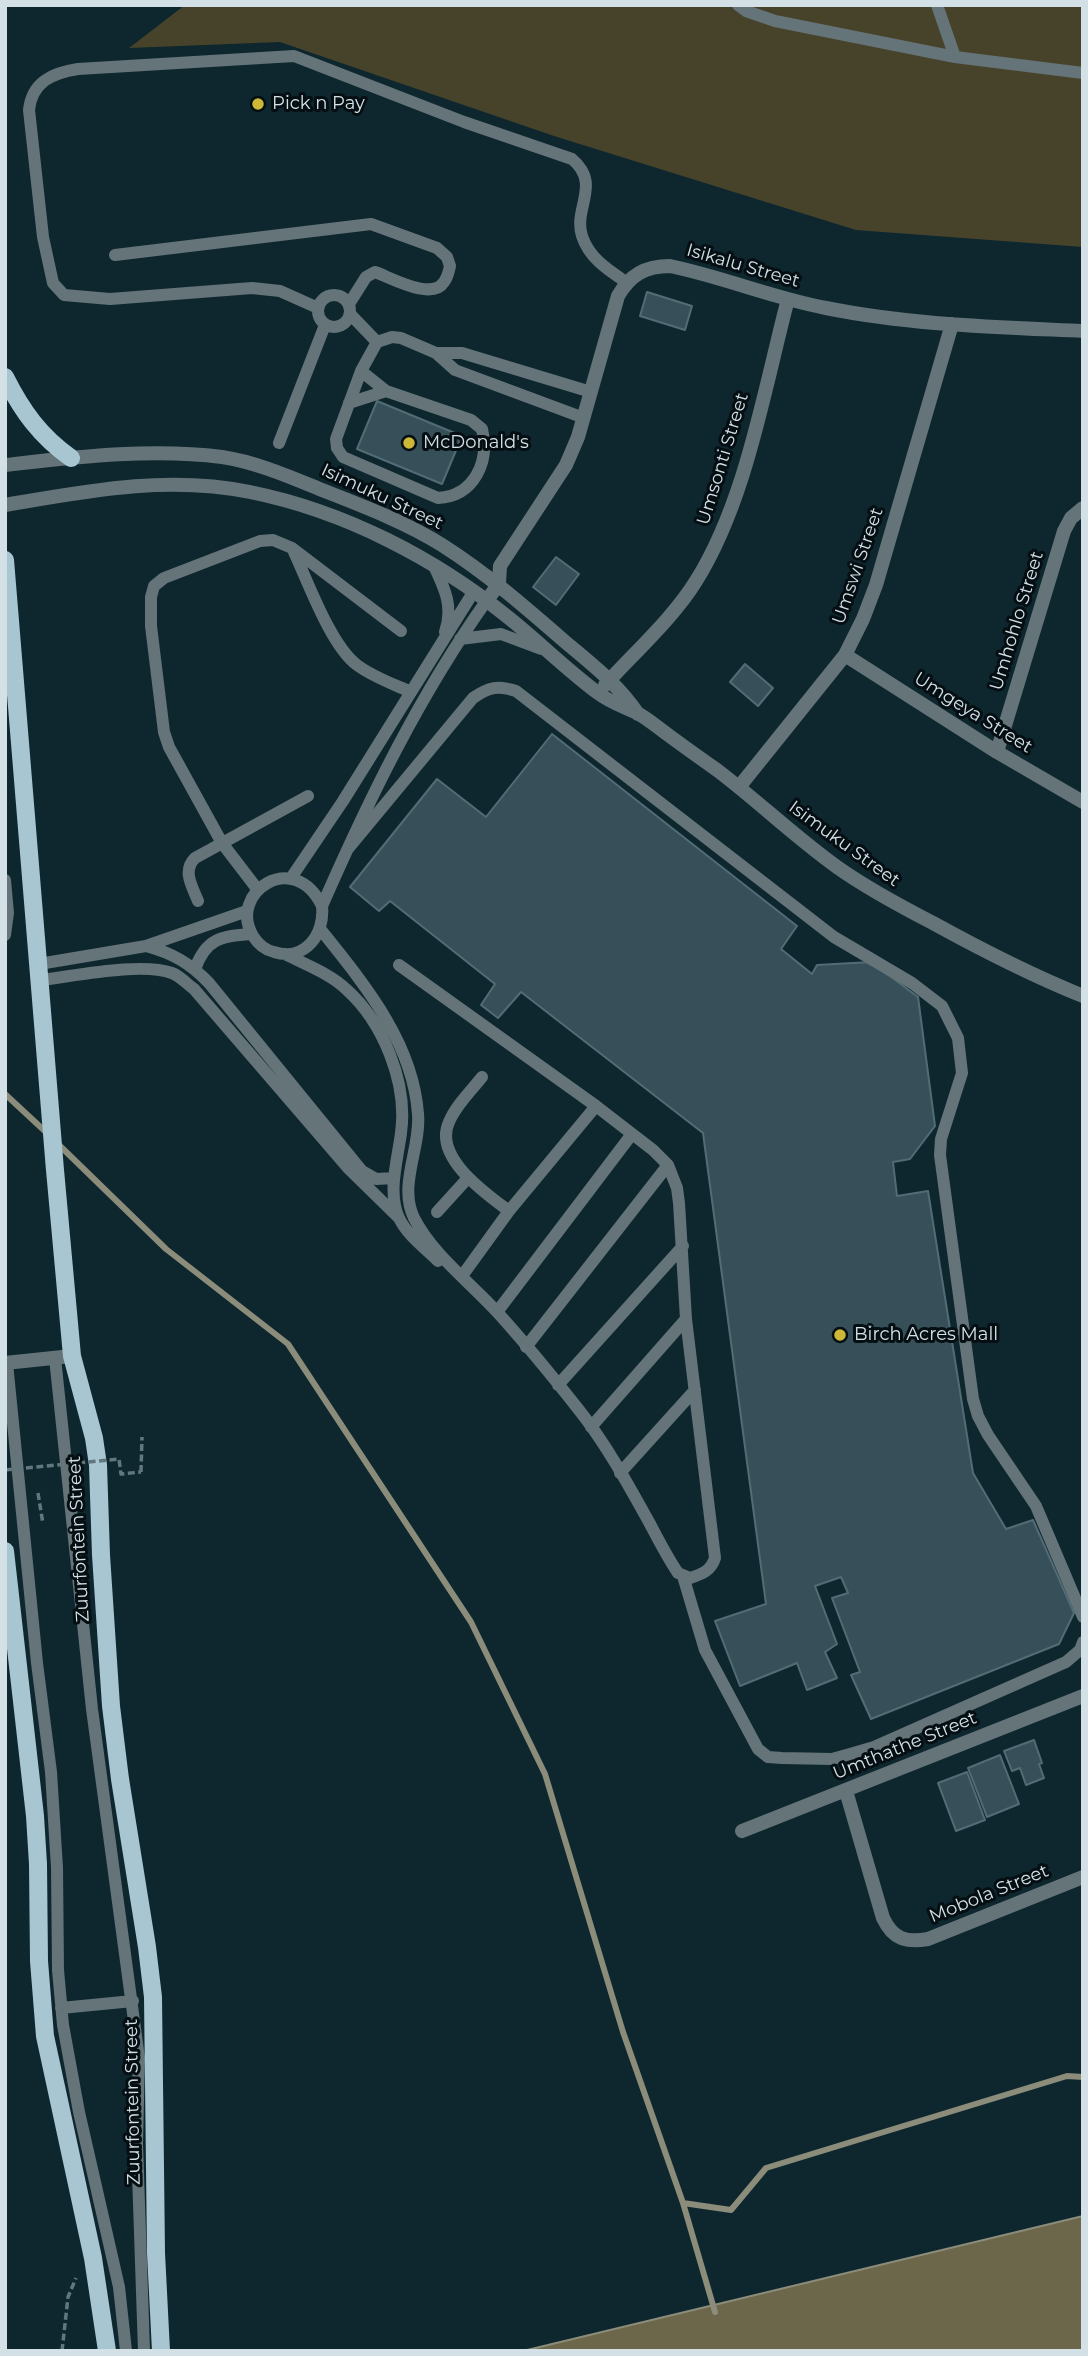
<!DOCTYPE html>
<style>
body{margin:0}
#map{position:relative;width:1088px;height:2356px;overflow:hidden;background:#0e272f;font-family:Montserrat,sans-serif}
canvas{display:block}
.frame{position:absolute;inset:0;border:7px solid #d3e1e6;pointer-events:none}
</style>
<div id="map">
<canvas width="1088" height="2356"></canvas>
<div class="frame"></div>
</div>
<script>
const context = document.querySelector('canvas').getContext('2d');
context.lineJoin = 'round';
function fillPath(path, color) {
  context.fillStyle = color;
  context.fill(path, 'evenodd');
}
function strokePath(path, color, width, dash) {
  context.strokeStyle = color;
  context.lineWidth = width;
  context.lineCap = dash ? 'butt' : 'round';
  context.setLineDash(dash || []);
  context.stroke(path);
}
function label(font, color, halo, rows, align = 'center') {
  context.font = font + ' Montserrat,sans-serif';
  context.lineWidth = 6;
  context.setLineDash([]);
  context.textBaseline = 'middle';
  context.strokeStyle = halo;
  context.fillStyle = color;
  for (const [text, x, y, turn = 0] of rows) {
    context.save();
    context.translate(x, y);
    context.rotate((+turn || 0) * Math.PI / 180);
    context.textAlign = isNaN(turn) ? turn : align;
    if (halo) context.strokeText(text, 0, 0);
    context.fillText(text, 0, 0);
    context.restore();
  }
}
fillPath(new Path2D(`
 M185,5H1083V247L856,230L554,136L280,42L129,48Z`), '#47432b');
const water = new Path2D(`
 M1083,2216V2351H523Z`);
fillPath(water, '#6c674a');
strokePath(water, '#8b8c79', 2);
strokePath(new Path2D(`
 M5,1094L48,1134
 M58,1144L166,1249L288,1344L471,1622L545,1774L623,2032L683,2203L731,2210L766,2168L1067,2076L1083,2077
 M683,2203L715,2312`), '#8b8c79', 6);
const building = new Path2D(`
 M647,292L692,306L685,330L640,316Z
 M377,401L462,436L442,484L357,449Z
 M556,557L579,574L556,605L533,587Z
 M745,664L773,688L758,706L730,682Z
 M552,734L797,926L781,949L812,974L817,965L871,962L918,997L935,1126L910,1159L893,1162L897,1196L928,1191L973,1473L1006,1529L1033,1520L1074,1613L1059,1644L871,1719L851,1675L860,1672L832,1598L848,1593L841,1577L815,1586L837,1644L825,1652L837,1678L807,1690L797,1663L740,1686L715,1621L766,1604L703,1133L521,992L498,1018L481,1005L495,984L390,901L379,911L350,887L437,779L486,817Z
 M1034,1740L1042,1763L1039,1764L1044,1778L1026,1785L1020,1768L1012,1771L1004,1751Z
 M1000,1755L1019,1804L987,1817L968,1768Z
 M967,1772L985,1820L956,1831L938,1783Z`);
fillPath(building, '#364f59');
strokePath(building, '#526c76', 2);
strokePath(new Path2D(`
 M141,1472L142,1437
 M38,1493L43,1524
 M62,2351L68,2297L76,2278`), '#61767d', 3.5, [7, 3.5]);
strokePath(new Path2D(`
 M738,5L746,11L775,21L955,57L1083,73
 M937,5L955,57
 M115,255L371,224L437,248L447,257L450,266C449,271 447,278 444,282C432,301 392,278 375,272L366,277L349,304
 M318 311a16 16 0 1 1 32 0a16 16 0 1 1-32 0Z
 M318,308L280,291L252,288L110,299L64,295L53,283L43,237L29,110C32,82 52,73 78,69L294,56L464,122L572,159C602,184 573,208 582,236C589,258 608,270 626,282
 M350,314L377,342
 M436,353H462L591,392
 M361,371L336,439L337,448L343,457L438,498C474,496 490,462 482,429L471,420L386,391L361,371L377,342L392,337L401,338L436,353L455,370L584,418
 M349,403L386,391
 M279,443L325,325
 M294,552C308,582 331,646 357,665C373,677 393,684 411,692
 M433,564C444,587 454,606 445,632
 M460,639L501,634L541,649
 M347,850L473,698C489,687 498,685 516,691L834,937L912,983L942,1006L958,1038L962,1073L941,1139L940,1155L973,1399L978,1416L988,1435L1036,1506L1083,1617
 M291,878L343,801L474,591
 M5,880L8,913L5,935
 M258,890L222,843L169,747L164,732L151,626V597L154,586L164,578L260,541L273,540L292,548L401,631
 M198,901C192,886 182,871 195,858L308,796
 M322,906C294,848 227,893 253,936C258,944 265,950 274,952C305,962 325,934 322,906C369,799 419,696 487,600
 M321,930C364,984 413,1042 418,1114C421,1148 398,1185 414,1218C433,1255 470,1282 498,1313C526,1344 553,1377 579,1410C606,1444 628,1484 649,1522C658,1539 667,1557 678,1573L690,1578C702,1574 711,1571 715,1558L686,1319L679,1203L677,1188L668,1165L653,1150L596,1106L399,965
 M146,946C172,953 190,963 209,983L362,1171L376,1179L394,1178
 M285,954C306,965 329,973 346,989C383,1022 408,1083 401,1133C398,1158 387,1193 399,1218C407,1235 425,1248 438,1261
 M39,964L146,946L247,911
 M195,969C206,938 222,936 251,934
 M41,980C75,976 141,962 172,973C180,976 187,984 194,989L349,1169L398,1217
 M482,1077C471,1091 456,1105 449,1122C433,1157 485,1193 509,1211
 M437,1212L467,1179
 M462,1276L509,1211L596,1106
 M497,1312L632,1134
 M526,1347L668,1165
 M55,1358L92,1709L139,2058L137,2144L144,2351
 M7,1363L37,1663L51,1772L57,1868L58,1970L63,2025L79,2112L119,2287L126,2351
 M558,1385L683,1246
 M591,1427L686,1319
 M620,1473L695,1390
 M683,1576L705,1650L758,1749L768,1757L782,1758L832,1759L850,1754L874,1747L1066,1662L1080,1650L1083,1642
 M61,2008L133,2001`), '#657479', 12);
strokePath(new Path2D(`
 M5,465C77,457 150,448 222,457C256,462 290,477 322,490C363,506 405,522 442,545C486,573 524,606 563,640C590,663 618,684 638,714
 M5,505C87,491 167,475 250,492C344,511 435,558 509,618C539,642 567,670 598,693C611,703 623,706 637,713C647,718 657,727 667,734C683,746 700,758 717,770C758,801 795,837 837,867C868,889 900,906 933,923C982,950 1031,975 1083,996
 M487,600L499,584L500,566L566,465L578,437L618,296C630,275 645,266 670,266C723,277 773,298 826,308C910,325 997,327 1083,331
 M845,655L997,752L1083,802
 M605,685C634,653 674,617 696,581C746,501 764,390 788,299
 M997,752L1064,531L1071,518L1083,508
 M739,787L845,655L863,619L876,585L952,324
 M846,1791L883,1918C893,1939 906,1943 928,1939L1083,1877
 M742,1831L1083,1696`), '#657479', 14);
strokePath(new Path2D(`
 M5,1363L72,1356`), '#657479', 14);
strokePath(new Path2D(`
 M5,377C22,411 40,436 71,458
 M5,560L55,1170L72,1356L94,1438L98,1465L101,1555L111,1706L120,1779L147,1947L153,1997L156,2253L161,2351
 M5,1551L35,1816L38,1864L39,1961L45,2036L93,2258L107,2351`), '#a7c6d2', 18);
strokePath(new Path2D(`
 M5,1470L119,1459L121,1474L141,1472`), '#61767d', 3.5, [7, 3.5]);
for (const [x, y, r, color] of [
 [258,104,7,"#ceb837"],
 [409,443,7,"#ceb837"],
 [840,1335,7,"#ceb837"]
]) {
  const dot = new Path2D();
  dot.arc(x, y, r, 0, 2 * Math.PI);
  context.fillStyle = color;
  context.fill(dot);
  strokePath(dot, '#050e12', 2.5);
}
label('18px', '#d3e1e6', '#050e12', [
 ["Pick n Pay",272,104],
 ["McDonald's",423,443],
 ["Birch Acres Mall",854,1335]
], 'left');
label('18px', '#d3e1e6', '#050e12', [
 ["Isikalu Street",743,266,16],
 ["Umsonti Street",723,459,-73],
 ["Isimuku Street",382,497,25],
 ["Umswi Street",858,566,-71],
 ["Umhohlo Street",1017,621,-73],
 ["Umgeya Street",973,713,32],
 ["Isimuku Street",844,844,36],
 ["Zuurfontein Street",79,1539,-93],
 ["Umthathe Street",905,1746,-22],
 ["Mobola Street",989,1894,-22],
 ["Zuurfontein Street",133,2102,-91]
]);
</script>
